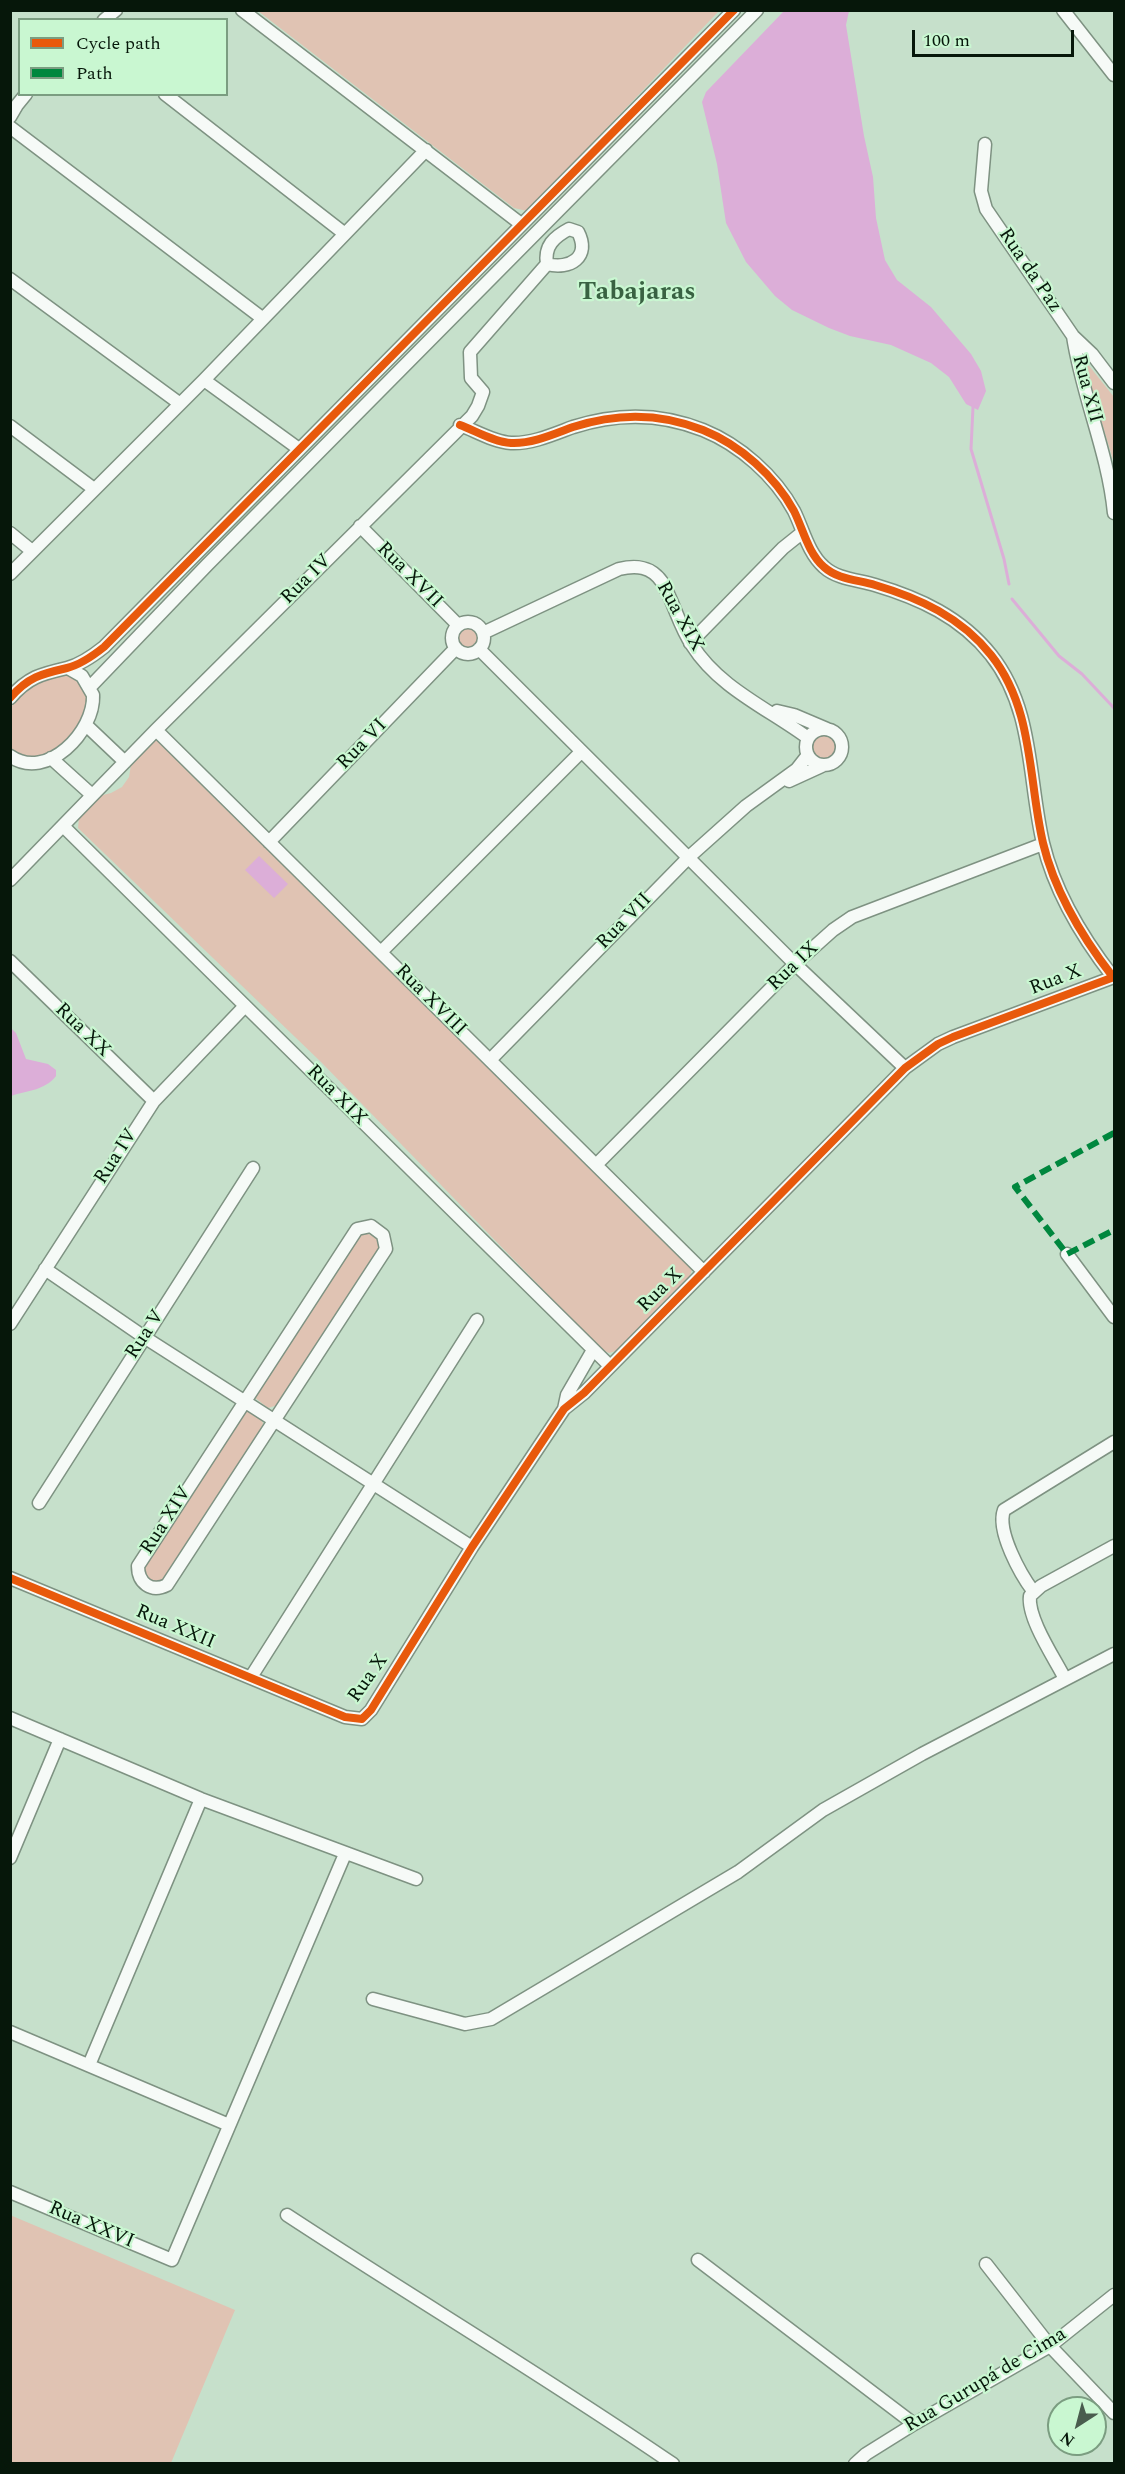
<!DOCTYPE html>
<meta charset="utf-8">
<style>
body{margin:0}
#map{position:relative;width:1125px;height:2474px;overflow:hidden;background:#c6e0cb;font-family:Spectral,serif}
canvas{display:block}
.frame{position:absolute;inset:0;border:12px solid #06170a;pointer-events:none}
.legend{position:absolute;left:18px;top:18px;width:210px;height:78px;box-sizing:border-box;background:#c9f7d1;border:2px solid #7b9d81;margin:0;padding:8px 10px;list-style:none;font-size:18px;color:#06170a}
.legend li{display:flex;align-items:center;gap:12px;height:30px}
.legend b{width:30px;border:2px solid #7b9d81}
.north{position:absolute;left:1047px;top:2396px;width:60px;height:60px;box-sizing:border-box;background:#c9f7d1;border:2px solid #7b9d81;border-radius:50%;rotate:216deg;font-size:16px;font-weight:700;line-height:24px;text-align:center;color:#06170a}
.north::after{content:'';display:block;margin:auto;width:21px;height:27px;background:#495d4e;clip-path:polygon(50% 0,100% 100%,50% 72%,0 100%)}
.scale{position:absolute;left:912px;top:30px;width:162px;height:27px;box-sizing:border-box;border:3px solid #06170a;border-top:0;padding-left:8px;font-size:18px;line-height:21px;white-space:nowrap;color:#06170a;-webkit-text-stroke:4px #c9f7d1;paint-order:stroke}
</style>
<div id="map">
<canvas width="1125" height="2474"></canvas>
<div class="frame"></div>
<ul class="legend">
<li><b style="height:8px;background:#e8590c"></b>Cycle path</li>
<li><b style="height:8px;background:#00873e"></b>Path</li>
</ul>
<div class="north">N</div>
<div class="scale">100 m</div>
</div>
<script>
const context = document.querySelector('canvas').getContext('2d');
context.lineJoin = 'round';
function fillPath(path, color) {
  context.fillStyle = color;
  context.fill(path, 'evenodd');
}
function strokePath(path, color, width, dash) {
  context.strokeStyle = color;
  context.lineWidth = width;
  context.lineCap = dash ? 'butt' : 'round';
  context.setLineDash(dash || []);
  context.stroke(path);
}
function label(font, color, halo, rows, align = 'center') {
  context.font = font + ' Spectral,serif';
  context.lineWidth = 4.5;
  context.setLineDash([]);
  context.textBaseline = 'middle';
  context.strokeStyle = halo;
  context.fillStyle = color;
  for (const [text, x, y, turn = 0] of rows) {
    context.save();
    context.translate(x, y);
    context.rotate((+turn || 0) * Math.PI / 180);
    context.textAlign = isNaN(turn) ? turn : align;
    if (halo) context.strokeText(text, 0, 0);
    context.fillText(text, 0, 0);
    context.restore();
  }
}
fillPath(new Path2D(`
 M258,11H719L527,211L514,208Z
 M1083,361L1086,362L1114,397V463Z
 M455 637a13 13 0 1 1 26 0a13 13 0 1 1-26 0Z
 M67,674L77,680L87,696C89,730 42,776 11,748C11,736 8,722 11,710C16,686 47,678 67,674Z
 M809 747a15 15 0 1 1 30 0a15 15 0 1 1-30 0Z
 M155,741H161L693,1266L690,1276L616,1351L609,1353L602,1350L321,1062L78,828L79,818L99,796L111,793L122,787L129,777L131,765Z
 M366,1233L377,1238L380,1250L278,1405L268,1408L254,1397L358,1236Z
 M242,1410C250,1410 260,1416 263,1423L262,1428L166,1580L154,1583L147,1579L143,1566Z
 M10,2215L235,2310L171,2463H11Z`), '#e0c3b3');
fillPath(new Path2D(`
 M784,11H849L846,25L864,136L873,177L876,218L885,260L897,280L931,307L971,354L981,371L986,391L978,410L966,404L949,377L931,363L891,345L850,336L829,328L792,310L775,296L746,262L726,223L717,164L702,102L706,92Z
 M259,856L288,884L274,898L245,870Z
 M10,1027L16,1033L26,1059L48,1064L56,1070V1076C44,1091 28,1090 11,1096Z`), '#dcaed8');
strokePath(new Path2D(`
 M973,407L971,449L1004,559L1009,584
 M1012,599L1059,656L1082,674L1114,708`), '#dcaed8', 3);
const street = new Path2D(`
 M242,10L521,224
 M1063,10L1114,75
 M104,20L116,10
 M165,94L345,234
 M10,117L17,105L26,94
 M10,127L262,318
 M985,144L981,191L986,209L1073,336L1092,354L1114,383
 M569,229L578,232C591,257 570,270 547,264C544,246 554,237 569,229Z
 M10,279L179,403
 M1073,336C1082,396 1108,452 1114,513
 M204,380L299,449
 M460,425C476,431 494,442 511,443C532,444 554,434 573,427C616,413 661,413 703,430C740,445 775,476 794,511C803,529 808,553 824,567C837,579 858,580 875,585C919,598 961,617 991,655C1034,709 1028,779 1043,843C1055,893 1082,937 1113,977
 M10,426L94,489
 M360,526L458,625
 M10,533L32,551
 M10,574L204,380L426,150
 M452 638a16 16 0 1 1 32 0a16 16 0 1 1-32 0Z
 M483,633L619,569C636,565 651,566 662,582C674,602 679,626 692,645C719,688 769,709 808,738
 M690,643L783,548L803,532
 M479,649L795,964L905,1068
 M90,687L207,565L757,10
 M10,698C28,677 41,674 67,668C79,665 94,655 104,647L734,10
 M777,711L794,715L827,729
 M86,725L125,762
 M806 747a18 18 0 1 1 36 0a18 18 0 1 1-36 0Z
 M156,730L704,1272
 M10,756C47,782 95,731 93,695L82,676L68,668
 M51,758L92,795
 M789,781L824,765
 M63,826L610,1366
 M269,842L456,648
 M10,880L156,730L472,416L478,406L483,392L471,378L470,352L547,264
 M381,952L581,752
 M10,961L154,1101
 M490,1060L689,857L746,806L797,769L808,755
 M596,1165L795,964L833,930L852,917L1043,844
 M371,1226L383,1235L386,1249L167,1585C151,1593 138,1583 138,1566L357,1229Z
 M1067,1254L1114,1317
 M45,1269L144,1337L472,1547
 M10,1324L154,1101L245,1006
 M564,1409L567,1395L593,1350
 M39,1503L253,1168
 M10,1578L345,1717L362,1719L371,1710L472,1547L564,1409L584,1393L905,1068L938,1044L953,1037L1114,977
 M1033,1591C1021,1575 996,1531 1004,1510L1114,1442
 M251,1677L477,1320
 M1065,1679C1055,1659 1027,1618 1030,1596L1041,1586L1114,1546
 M10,1718L201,1799L416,1879
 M10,1858L60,1739
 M373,1999L465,2024L491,2019L738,1872L823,1810L922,1754L1114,1654
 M10,2032L229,2125
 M89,2065L201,1799
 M10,2192L172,2260L345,1854
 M287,2215C415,2299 546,2377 673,2464
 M698,2260L914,2424
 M986,2264L1050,2346L1114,2413
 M855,2464L866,2454L914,2424L1050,2346L1114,2295`);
strokePath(street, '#7e9282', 15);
strokePath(street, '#f6faf7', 12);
strokePath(new Path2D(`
 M1114,1133L1015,1187L1067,1254L1114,1230`), '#00873e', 6, [12, 6]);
strokePath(new Path2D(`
 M460,425C476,431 494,442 511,443C532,444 554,434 573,427C616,413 661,413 703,430C740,445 775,476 794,511C803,529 808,553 824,567C837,579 858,580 875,585C919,598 961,617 991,655C1034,709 1028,779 1043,843C1055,893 1082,937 1113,977
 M10,698C28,677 41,674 67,668C79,665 94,655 104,647L734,10
 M10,1578L345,1717L362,1719L371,1710L472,1547L564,1409L584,1393L905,1068L938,1044L953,1037L1114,977`), '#e8590c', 8);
label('20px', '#06170a', '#c9f7d1', [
 ["Rua da Paz",1029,271,56],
 ["Rua XII",1086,389,75],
 ["Rua XVII",409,576,45],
 ["Rua IV",307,580,-45],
 ["Rua XIX",679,617,61],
 ["Rua VI",363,745,-46],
 ["Rua VII",625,922,-46],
 ["Rua IX",794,967,-44],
 ["Rua X",1056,981,-21],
 ["Rua XVIII",430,1001,45],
 ["Rua XX",82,1031,44],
 ["Rua XIX",336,1096,45],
 ["Rua IV",117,1157,-57],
 ["Rua X",661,1291,-45],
 ["Rua V",146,1335,-57],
 ["Rua XIV",167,1521,-57],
 ["Rua XXII",175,1628,23],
 ["Rua X",369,1679,-55],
 ["Rua XXVI",91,2226,23],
 ["Rua Gurupá de Cima",986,2381,-31]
]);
label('bold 26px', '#396242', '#c9f7d1', [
 ["Tabajaras",637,294]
]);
</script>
